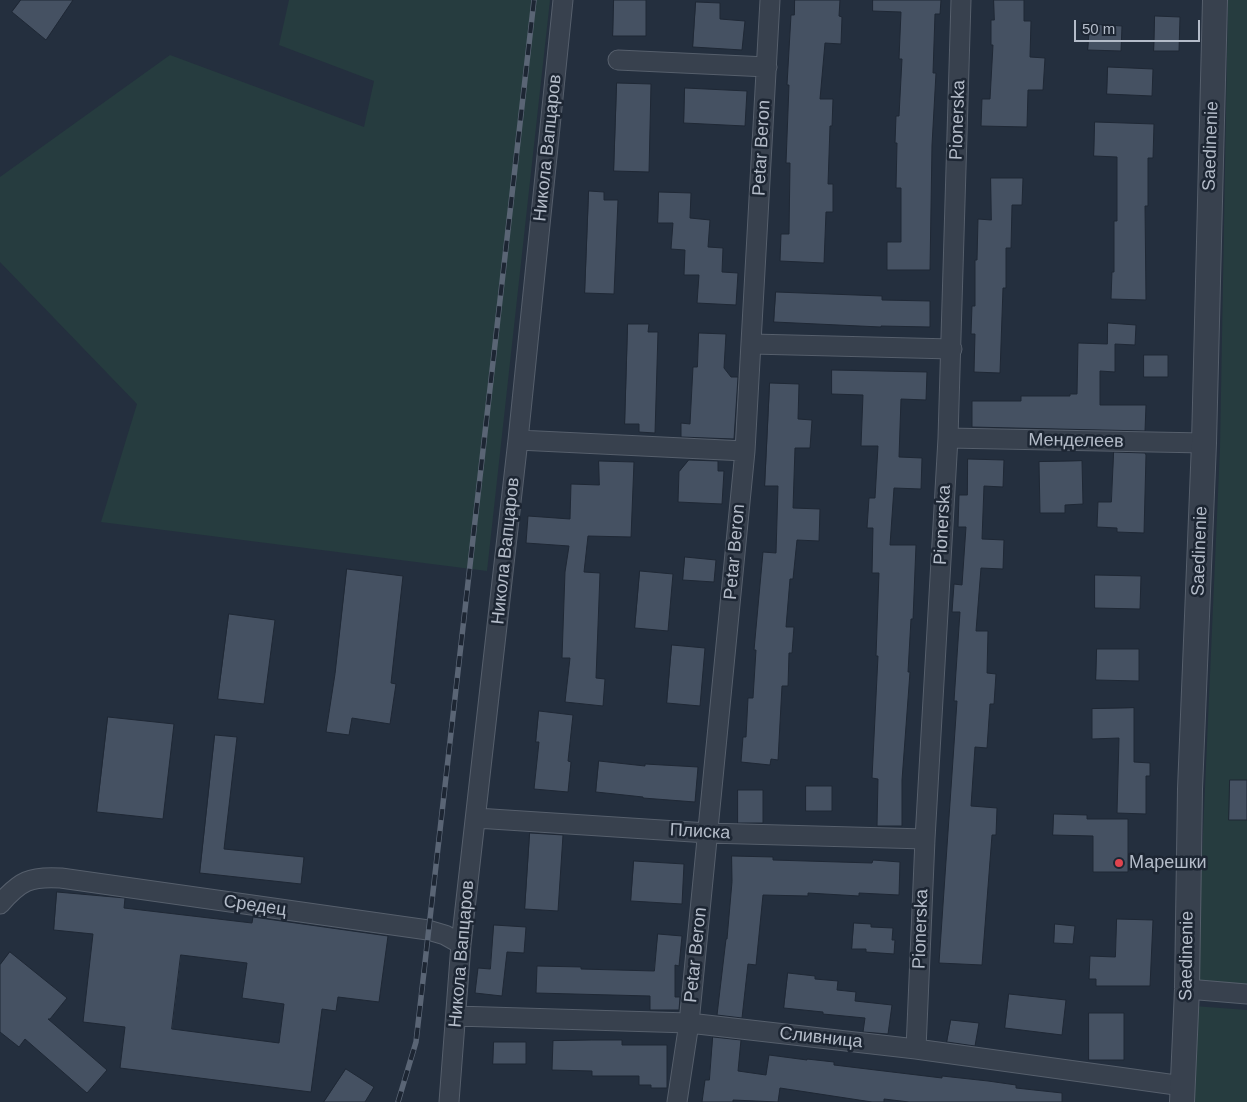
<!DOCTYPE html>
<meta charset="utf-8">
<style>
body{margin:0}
#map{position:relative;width:1247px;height:1102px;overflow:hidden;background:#242f3e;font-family:Helvetica,sans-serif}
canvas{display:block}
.scale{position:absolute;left:1074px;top:20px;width:126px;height:22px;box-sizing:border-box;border:2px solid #b4bcc9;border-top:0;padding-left:6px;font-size:15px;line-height:18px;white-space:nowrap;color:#b4bcc9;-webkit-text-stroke:4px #1d2633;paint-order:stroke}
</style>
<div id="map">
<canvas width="1247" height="1102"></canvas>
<div class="scale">50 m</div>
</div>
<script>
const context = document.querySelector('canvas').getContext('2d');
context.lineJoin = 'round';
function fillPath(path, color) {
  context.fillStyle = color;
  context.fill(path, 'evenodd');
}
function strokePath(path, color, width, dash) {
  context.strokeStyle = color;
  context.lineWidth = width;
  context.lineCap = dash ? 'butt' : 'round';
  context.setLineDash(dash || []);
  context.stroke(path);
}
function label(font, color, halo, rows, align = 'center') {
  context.font = font + ' Helvetica,sans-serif';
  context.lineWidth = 5;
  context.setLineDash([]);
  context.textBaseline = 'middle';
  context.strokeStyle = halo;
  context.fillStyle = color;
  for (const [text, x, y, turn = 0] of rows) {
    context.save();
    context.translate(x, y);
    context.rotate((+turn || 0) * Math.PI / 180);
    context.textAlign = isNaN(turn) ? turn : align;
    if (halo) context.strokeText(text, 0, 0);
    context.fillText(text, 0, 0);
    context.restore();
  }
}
fillPath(new Path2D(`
 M289,0H550L487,571L101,522L137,404L0,262V177L170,55L364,127L374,81L279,45Z
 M1228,0H1247V996L1196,992L1220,448Z
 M1194,1006L1247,1010V1102H1190Z`), '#263c3f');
const building = new Path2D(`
 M21,0H73L46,40L12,12Z
 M614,0H646V36H613Z
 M795,0H840L839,16L842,17L841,44L825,43L820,99H833L832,126H830L828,184H833V212H826L824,263L780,261L781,234H789L790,163H786L789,85H787L791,15H794Z
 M873,0H941L940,14H935L933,73H936L932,145L930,270H887V242H901V188H896L897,143H895L896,116H899L902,59H899L901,12L873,11Z
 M994,0H1024V21H1031L1030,57L1045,58L1043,90H1028L1027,127L981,126L982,99H990L993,45H991V20H994Z
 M696,2L720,3V19L745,21L742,50L693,47Z
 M1155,16L1180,17L1179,51H1154Z
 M1090,24L1122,26L1121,51L1088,50Z
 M1108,67L1153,69L1152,96L1107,94Z
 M617,83L651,84L649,172L614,171Z
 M685,88L747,91L745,126L684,123Z
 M1095,122L1154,124L1153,158H1148V206H1145L1146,300L1111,299L1112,272H1114V221H1117V157L1094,156Z
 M991,178H1023L1022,205H1012L1011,248H1006V288H1003L1000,373L974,372L975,334H971L972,306H975V260H977L978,219L991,220Z
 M589,191L604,192V200H618L614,294L585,293Z
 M659,192L691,193L690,218L710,220L708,247L723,248L722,272L738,273L736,305L697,303L699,275H684L685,250L671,249L673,223H658Z
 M776,292L882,296V300L930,301V327L881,326V327L774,322Z
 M1108,323L1136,325L1135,345L1115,344V372L1100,371V405H1146L1145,431L972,427V401H1021V396H1070V394H1077L1078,343L1107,344Z
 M628,324H649L648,332H658L655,433L639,432V424H625Z
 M699,333L726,334L724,368L731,377H738L734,439L681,437V423L690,424L693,367H697Z
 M1144,355H1168V377H1144Z
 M832,370L927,372L926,400L901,399L899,457L922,458L921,489L894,488L890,545H916L913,619H911L908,672H910L902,780V826H877L878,779L872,778L878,656H876L879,573H872L873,528H867L869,498H875L878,446H861L863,395L832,394Z
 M770,383L799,384L798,419L812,420L810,448H795L793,508L820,509L819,541L797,540L793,579H790L786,627H794L792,653H789L788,686H782L778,760L771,759L770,765L741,762L743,737H746L748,698H753L756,650H754L763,552L776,553L778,486H765Z
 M1114,452L1145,453L1146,455L1144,533L1117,532V528L1097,527L1098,502H1111Z
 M968,459L1004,460L1003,487L984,486L982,539L1004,540L1003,569L981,568L976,631H988L987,673L996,674L994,704H990L987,748L975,747L971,806L997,808L996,835H992L982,965L939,963L957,701H954L960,612H952L954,584L962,585L966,527H958L959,495H967Z
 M689,460L718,461V471H724L722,504L678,502L679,472Z
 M599,461L634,462L631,537L588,536L584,572L600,573L596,678L605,679L603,706L565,702L570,658H562L565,572L569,546L526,543L528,516L570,519L571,484L599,485Z
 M1082,461L1083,504L1065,505V513H1040L1039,462Z
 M685,557L716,560L714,582L683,580Z
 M347,569L403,576L391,683L396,684L390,724L352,718L349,735L326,732L335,674Z
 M640,571L673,574L668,631L635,628Z
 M1095,575L1141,576L1140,609L1095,608Z
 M229,614L275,620L264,704L218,699Z
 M672,645L705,648L700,706L667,703Z
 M1097,649H1139V681L1096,680Z
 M1134,708V762L1150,763V776H1146V814L1117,813L1119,738L1092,739V709Z
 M539,711L573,715L568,761L571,762L568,792L534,789L539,742H536Z
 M108,717L174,724L163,819L97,812Z
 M215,735L237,737L224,849L304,857L301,884L200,873Z
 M599,761L645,766V764L698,767L695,802L643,798V797L596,792Z
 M1230,780H1247V820H1229Z
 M806,786H832V811H806Z
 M738,790H763V823H738Z
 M1054,814L1087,815V819H1128V872H1093V836L1053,835Z
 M530,833L563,835L558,911L525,909Z
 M732,856L773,857V860L872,863L873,860L900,862L899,895L859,893V896L808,893V896L763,895L756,965L748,964L742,1018L717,1015L726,939H727L732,882Z
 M634,861L684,864L682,904L631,901Z
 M57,892L125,898L124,908L252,923L253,917L388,936L379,1002L338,997L336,1011L322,1009L311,1092L120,1068L125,1027L83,1022L93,934L54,930ZM181,955L247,963L242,998L284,1004L279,1043L172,1029Z
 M1117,919L1153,920L1150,986H1096V979H1089L1090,956L1115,957Z
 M854,923L871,924V927L893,928L892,940H895L894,954L866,952V949H852Z
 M1055,924L1075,926L1073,944L1054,943Z
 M494,925L526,927L524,953L507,952L502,996L475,993L478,968L490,969Z
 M658,934L682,936L679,966L675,965V997H680L679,1010H650V996L536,993L537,966L581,967V969L654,971Z
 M10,952L67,998L50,1019H48L107,1070L87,1093L25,1039L19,1047L0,1032V965Z
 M788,973L815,976V979L838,981L837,990L856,992L855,1001L892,1005L888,1034L863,1032L865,1018L823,1014V1012L784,1008Z
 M1009,994L1066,1000L1062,1035L1005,1028Z
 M1089,1013H1124V1060H1089Z
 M951,1020L979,1023L975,1046L947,1042Z
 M713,1037L741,1040L738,1071L766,1075L769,1055L807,1060V1059L834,1062V1065L942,1078V1076L988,1081L1016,1085V1088L1062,1093V1102H909L884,1099V1102H872L780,1088L778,1102L733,1100V1102H702L705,1080H709Z
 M592,1040H622V1045H667V1088H651V1085H639V1076H592V1071L552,1070L553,1041Z
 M494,1042H526V1064H493Z
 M346,1069L374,1087L365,1102H324Z`);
fillPath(building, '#455162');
strokePath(building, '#1f2835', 1);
const minor = new Path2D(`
 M618,60L767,67
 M752,344L952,349
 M948,438L1204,443
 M518,440L745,451
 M476,818L708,833L925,839
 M0,904C20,881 30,876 61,878L428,930L445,935L461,944
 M1187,989L1247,994
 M456,1016L689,1023L916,1049L1183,1086
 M916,1049L925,839L948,438L961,0
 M449,1102L461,944L518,440L563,0
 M677,1102L689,1023L745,451L770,0`);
const tertiary = new Path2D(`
 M1182,1102L1187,989L1190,789L1204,443L1215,0`);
strokePath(minor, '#565f6c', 21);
strokePath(tertiary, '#565f6c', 26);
strokePath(minor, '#38414e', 19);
strokePath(tertiary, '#38414e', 24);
const rail = new Path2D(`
 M398,1102L416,1042L534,0`);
strokePath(rail, '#5a6575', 5.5);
strokePath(rail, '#1d2633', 4, [11]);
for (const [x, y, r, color] of [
 [1119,863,5,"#e0444e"]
]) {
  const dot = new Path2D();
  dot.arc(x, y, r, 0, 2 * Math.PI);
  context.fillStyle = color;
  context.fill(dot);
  strokePath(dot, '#1d2633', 2);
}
label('18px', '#b4bcc9', '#1d2633', [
 ["Pionerska",958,120,-88],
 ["Saedinenie",1211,146,-88],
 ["Никола Вапцаров",548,148,-84],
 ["Petar Beron",762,148,-87],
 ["Менделеев",1076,441,1],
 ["Pionerska",943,525,-87],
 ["Никола Вапцаров",506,551,-84],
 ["Saedinenie",1200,551,-88],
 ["Petar Beron",735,552,-85],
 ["Плиска",700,832,3],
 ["Средец",255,906,8],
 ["Pionerska",921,929,-88],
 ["Никола Вапцаров",462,954,-85],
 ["Petar Beron",696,955,-84],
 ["Saedinenie",1187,956,-89],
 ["Сливница",821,1038,6]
]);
label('18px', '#b4bcc9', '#1d2633', [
 ["Марешки",1129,863]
], 'left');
</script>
